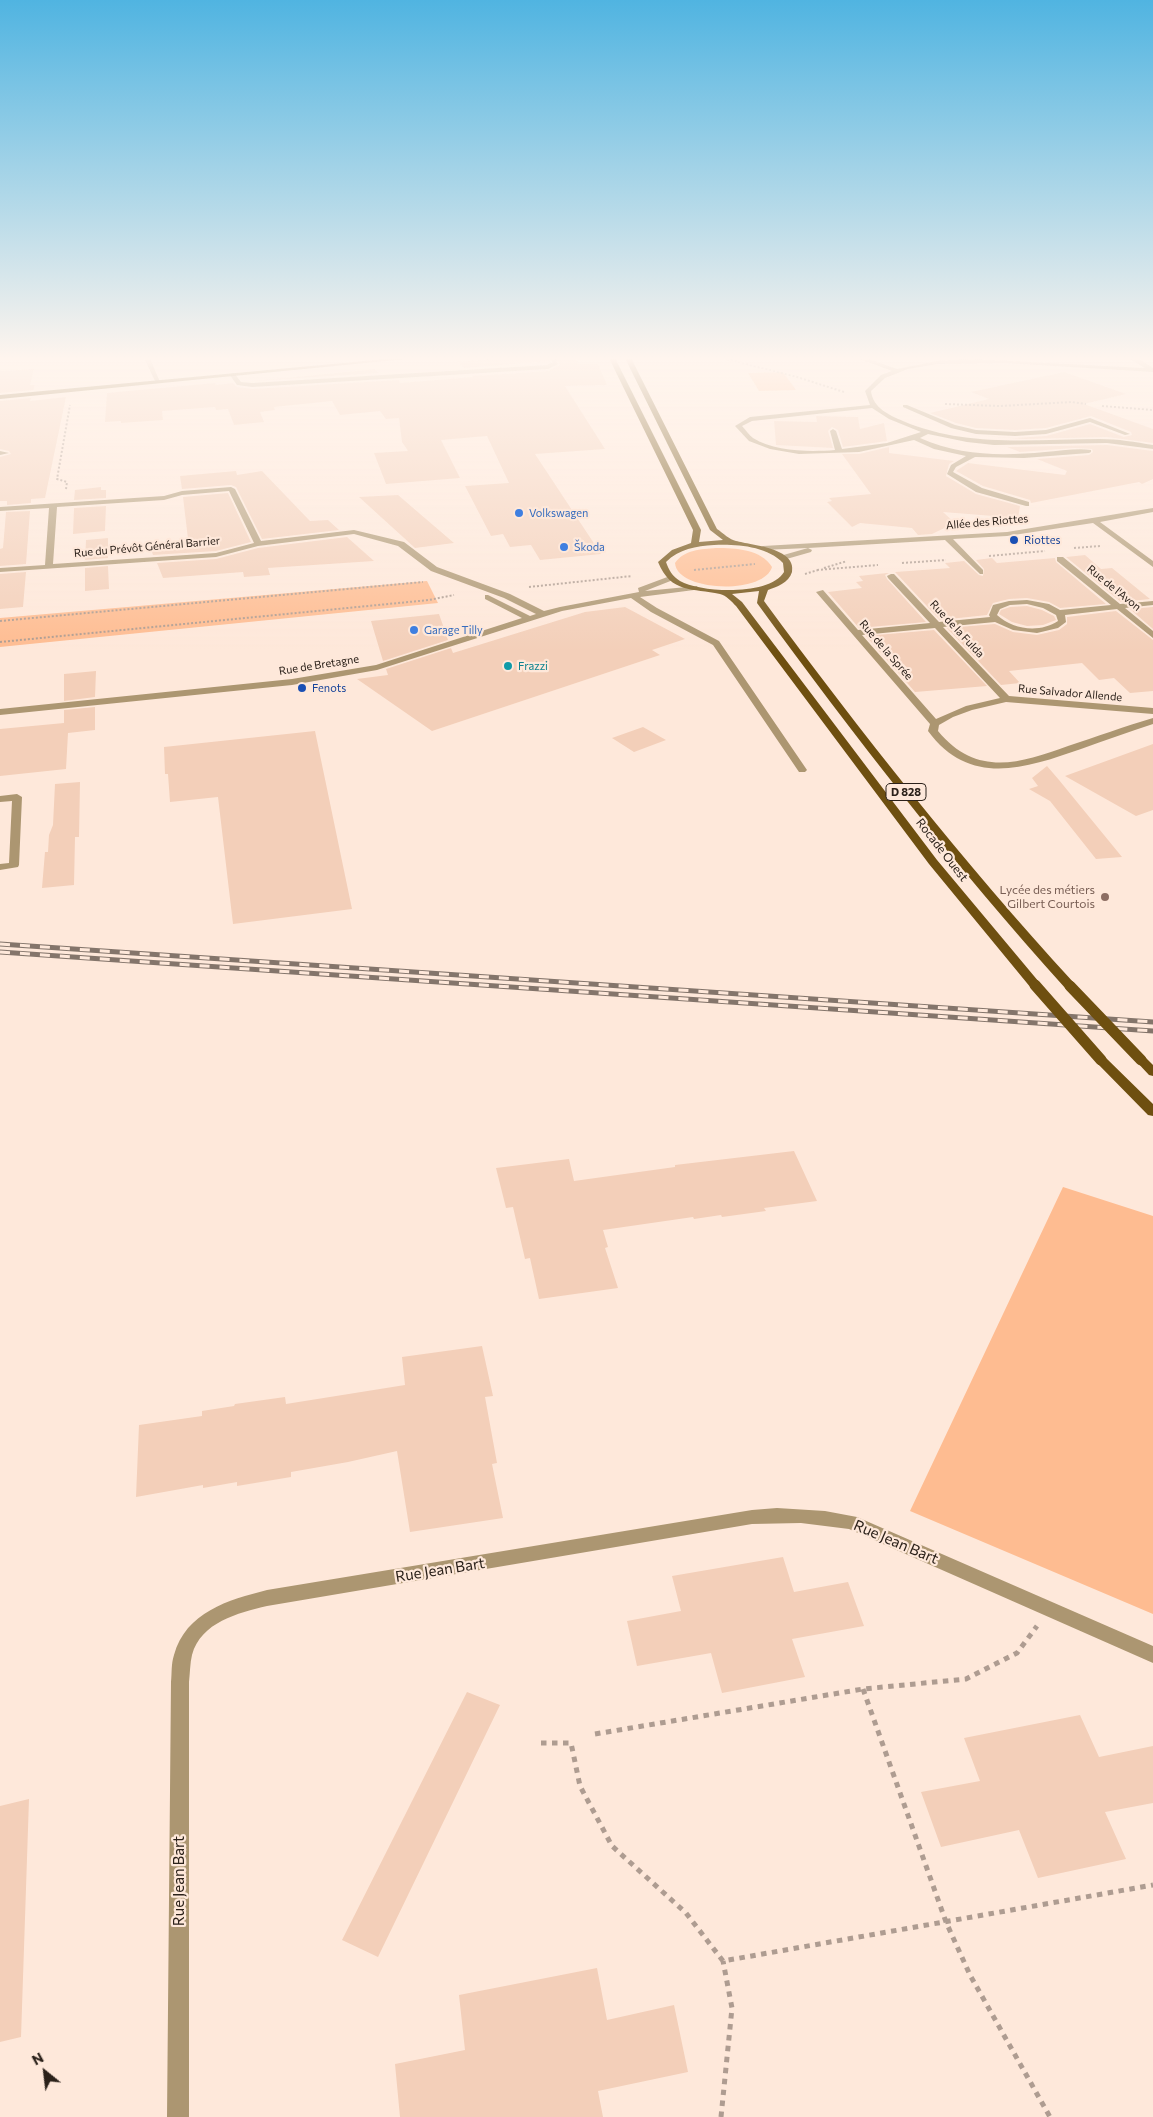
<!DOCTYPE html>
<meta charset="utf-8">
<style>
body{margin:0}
#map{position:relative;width:1153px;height:2117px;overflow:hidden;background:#fee8da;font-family:Commissioner,sans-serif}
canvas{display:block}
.north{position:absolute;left:20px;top:2047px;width:50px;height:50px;-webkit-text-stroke:4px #fee8da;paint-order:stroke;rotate:331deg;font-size:14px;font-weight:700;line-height:20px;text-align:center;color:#2b211a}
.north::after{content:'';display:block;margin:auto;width:18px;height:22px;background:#2b211a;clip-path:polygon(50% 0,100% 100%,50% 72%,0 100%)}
</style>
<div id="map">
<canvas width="1153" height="2117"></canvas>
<div class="north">N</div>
</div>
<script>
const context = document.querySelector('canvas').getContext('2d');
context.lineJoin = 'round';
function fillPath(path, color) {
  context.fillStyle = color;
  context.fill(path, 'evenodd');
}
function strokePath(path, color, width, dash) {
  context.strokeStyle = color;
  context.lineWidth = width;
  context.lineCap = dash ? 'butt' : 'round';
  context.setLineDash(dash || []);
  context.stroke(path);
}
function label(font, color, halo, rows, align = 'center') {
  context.font = font + ' Commissioner,sans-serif';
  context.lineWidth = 4.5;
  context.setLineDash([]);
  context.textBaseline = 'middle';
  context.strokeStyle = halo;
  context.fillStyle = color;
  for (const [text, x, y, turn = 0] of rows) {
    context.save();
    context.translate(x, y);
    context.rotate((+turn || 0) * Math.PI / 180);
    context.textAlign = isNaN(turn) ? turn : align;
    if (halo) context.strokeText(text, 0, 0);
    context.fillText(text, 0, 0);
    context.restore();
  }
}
fillPath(new Path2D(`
 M783,372L796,390L759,391L748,373Z
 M716,548C735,548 761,549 772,567C764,595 677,592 675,563C684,550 701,549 716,548Z
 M427,581L438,603L0,647V618Z
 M1063,1187L1153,1216V1614L910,1511Z`), '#febc91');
fillPath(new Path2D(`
 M530,356L547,358L550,361L464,368L458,362Z
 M571,356H575L578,364H598L607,385L565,386L605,449L535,454L601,554L540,560L531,545L510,547L503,534L491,536L465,486L509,483L487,436L441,440L460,478L386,484L374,453L408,451L402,442L399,418L386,419L380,411L340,415L332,401L274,407L275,410L260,412L264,422L234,425L228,409L216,410L215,407L162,411L163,420L121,423V421L105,422L107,393L215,383L216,385L233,383L237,387L252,389L399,380L400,383L473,377L472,376L548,371L560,365L556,357Z
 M34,369L30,385H35L33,390L0,393V371Z
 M375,369L379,373L252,381L286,378Z
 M1064,372L1126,394L1084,404L1153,429V443L1107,437L1025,439L980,436L1015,438L1046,436L1090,424L1124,437L1132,435L1131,432L1091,416L1046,428L1015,430L976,428L956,423L930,413L989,399L971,392Z
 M66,397L45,498L31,499V503L7,505V501H0V457L11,454L9,451L0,449V401L31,398L30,401Z
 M816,416L858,417L860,429L884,423L887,441L843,447L838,430L832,427L828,431L833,448L776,445L774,421L817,422Z
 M1107,445L1153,451V479L1142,484L1139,482L1031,503L1030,500L983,486L956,471L968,463L1065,475L1067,471L1037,459L1089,455L1093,452L1092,449L1074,448L1020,452L1007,447Z
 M889,447V453L954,461L949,464L946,476L976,494L1020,506L1018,518L943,512L955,523L932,534L918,535L912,528L860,523L852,527L827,502L832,501L829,498L871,494L842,454H859Z
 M236,471L237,475L262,471L310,521L328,520L339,530L262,539L236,487L231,485L182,489L180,476Z
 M101,487V490H106V498L74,500L75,490Z
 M228,493L251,542L216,551L153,555L149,544L188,539L183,497Z
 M398,495L454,543L415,548L359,497Z
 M106,506L105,531L73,534L74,508Z
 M30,511L26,564L0,566V549L3,548L6,512Z
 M347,537L374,561L268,568L270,575L244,577L243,572L163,578L157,563L216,559L258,548Z
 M108,538V558L85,560L86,540Z
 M1085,555L1101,569L1112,568L1150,599L1121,602L1066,557Z
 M992,558L997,563L1055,558L1056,562L1106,604L1060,608L1049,602L1027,598L1009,599L993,603L987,615L940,620L895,572L950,568L945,563L964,561L979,575L983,576L984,569L976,560Z
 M108,566L109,589L85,591V568Z
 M26,572L23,607L0,609V574Z
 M887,573H889L885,575L887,579L926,622L859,628L828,592L862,588L856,582L863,581L859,576Z
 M1027,606L1042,610L1054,616L1056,620L1043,625L1027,626L1012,622L999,614L1001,610L1010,607Z
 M625,607L685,639L652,650L660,655L432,731L357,679L388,675L386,669L451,648L453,653L585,612Z
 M1153,607V629L1130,609Z
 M1116,611L1153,640V691L1130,693L1114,678L1099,680L1082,663L1009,671L1020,683L1001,685L947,628L995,624L1013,632L1037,635L1059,630L1067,624V617Z
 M439,614L448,640L383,661L371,621Z
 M934,630L987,686L915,692L866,636Z
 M96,671L95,697L64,701V674Z
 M95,707V730L68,733L66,769L0,776V729L64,723V710Z
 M643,727L666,740L634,752L612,738Z
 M315,731L352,909L233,924L218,797L170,802L168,774H165L164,747Z
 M1153,744V810L1136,816L1065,776Z
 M1047,766L1059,780L1122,857L1096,859L1050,801L1029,789L1038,786L1032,778Z
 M80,782L79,837H75L74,885L42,888L45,852H48L49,835L53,825L55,784Z
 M794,1151L817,1201L764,1208L766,1211L722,1217L721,1215L694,1219L693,1217L603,1230L608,1247L605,1248L618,1288L539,1299L530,1258L525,1259L513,1207L506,1208L496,1168L569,1159L574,1181L675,1167V1165Z
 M482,1346L493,1396L485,1397L497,1463L492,1464L503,1518L410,1532L397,1451L348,1462L291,1472V1477L237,1486V1482L203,1488V1485L136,1497L139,1425L202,1416V1411L234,1406L235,1404L285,1397L286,1404L405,1385L402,1357Z
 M783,1557L794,1592L848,1582L864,1626L792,1639L805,1677L722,1693L711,1653L637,1666L627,1621L681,1611L672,1576Z
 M467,1692L500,1705L378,1957L342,1940Z
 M1080,1715L1099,1757L1153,1746V1803L1105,1812L1126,1859L1038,1878L1019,1830L941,1847L921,1792L980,1781L964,1738Z
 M29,1799L21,2037L0,2042V1806Z
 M597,1968L607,2020L674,2005L688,2072L598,2091L603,2117H400L395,2064L465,2050L459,1995Z`), '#f3cfb9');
strokePath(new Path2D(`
 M647,356L652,358L682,356
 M715,356L797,377L844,392
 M945,404L1000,406L1072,402L1086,404
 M1102,406L1153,410
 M66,489L67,482L57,479L70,405
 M1074,548L1100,546
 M989,556L1045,551
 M902,563L946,560
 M824,568L847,561
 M694,570L755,564
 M817,570L878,565
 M805,574L818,570
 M529,587L632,576
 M0,621L423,582
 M0,642L429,600L454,595`), '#ae9c91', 2, [2, 2]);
strokePath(new Path2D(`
 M863,1689L946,1922L970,1975L1050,2117
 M595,1734L863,1689L966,1679L1017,1653L1037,1626
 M541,1743H571L580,1786L612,1846L686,1913L723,1961L1153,1885
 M721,2117L732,2008L723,1961`), '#ae9c91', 5, [5.5, 5.5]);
fillPath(new Path2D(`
 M143,356H149L160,382L155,381Z
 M548,356H554L558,364L548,369L252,387L237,385L229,374L234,373L241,382L252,383L547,365L553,362Z
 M852,356H860L897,369L937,361L970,359L1145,368L1125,356L1138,358L1153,368V372L1005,363L937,364L908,369L885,378L871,391C873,408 889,415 903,421C966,448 1033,439 1100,439C1118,439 1135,442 1153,445V449L1107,443L994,445L967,442L928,434L920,438C961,456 1001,456 1045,452C1060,451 1077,448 1091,450V452L1089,453L1024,458L975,457L956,467L953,472L982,488L1029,502V506H1026L976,492L947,474L951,465L966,456L934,449L914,440L859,452L799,454L770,449L749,441L735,426L750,417L870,405L865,391L881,375L892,371ZM872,408L889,419L921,432L887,443L842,449L836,431L833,429L830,431L835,450C811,452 775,452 753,438C749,435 746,430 742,426L752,421Z
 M903,405H907L955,425L976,430L1015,432L1046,430L1090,418L1130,434L1125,435L1090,422L1046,434L1015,436L976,434L951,428L903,407Z
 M0,451L9,453L0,455Z
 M231,487L235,489L261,541L354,530L404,542L437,567L510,594L544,611L560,607L639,592L638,588L670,576H673V580L645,591L697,586L698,588L694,590L640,597L657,608L719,641L807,770L805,772H799L713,645L651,612L631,598L562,611L377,670L292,685L0,715V709L292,679L376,665L522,618L485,599V595H488L530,616L536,614L504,598L431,571L398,546L354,534L258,546L216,557L0,572V568L45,565L49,508L0,511V507L164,496L182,491ZM229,491L254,543L216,553L53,564L57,507L164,500L182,495Z
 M1153,508V512L1100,522L1153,561V567L1093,523L1007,536L953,539L983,570V574H980L945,540L808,548L812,550L811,552L783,560L779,558L780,556L808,548L763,550L759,548L763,546L1007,532Z
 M1057,557H1063L1120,604L1153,601V605L1125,608L1153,631V638L1117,609L1065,615L1066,622L1058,628L1037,633L1013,630L995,622L943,627L1009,696L1153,708V714L1006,702L972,710L953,717L939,725L938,731C976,777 1019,764 1068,746C1096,737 1125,726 1153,718V724C1129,732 1105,740 1081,749C1026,768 970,788 928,731L930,724L816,592L823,590L858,630L930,623L888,578L887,576L891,574H894L939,622L990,617L989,615L993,605L1009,601L1027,600L1049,604L1060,610L1111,605L1057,561ZM1027,604L1043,608L1056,615L1058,621C1040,633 1013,630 997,615L1000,609L1010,605ZM935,628L1000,698L966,706L936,719L862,635Z
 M17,794L22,797L19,865L18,867L0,870V864L9,863L12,801L0,802V796Z
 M777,1508L825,1511L857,1517L1153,1646V1663L849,1529L801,1523L752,1524L267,1606C238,1613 201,1622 192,1655C190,1663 190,1673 189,1682V2117H167L171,1682C172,1673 171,1664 174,1655C186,1612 228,1600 267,1590L752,1510Z`), '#ac9671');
fillPath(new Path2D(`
 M418,356H436L0,399V395Z
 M608,356H614L701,530L699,542L723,540L710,530L624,356H630L717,529C723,533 730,540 736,541C751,545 797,548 792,572C789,583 776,587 768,590L764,601C862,734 963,862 1074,983L1076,986L1074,989H1066C955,866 854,736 757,603L759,591L732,594L742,602L937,860L1039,982L1041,985L1039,988H1031L929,864L736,606C732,602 726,595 720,594C693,588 671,594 658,562L672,550L691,543L693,530ZM714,545C736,544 767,546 783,563L784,572C770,596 701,593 680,581C672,576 669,570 666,562C679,549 696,546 714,545Z
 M1101,1056L1105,1057L1153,1104V1116L1148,1115L1097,1063L1095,1060Z
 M1141,1056L1145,1057L1153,1065V1076L1149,1075L1135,1060Z`), '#6e4f10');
const rail = new Path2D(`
 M0,944L1153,1022
 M0,952L1153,1031`);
strokePath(rail, '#84756b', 5);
strokePath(rail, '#fee8da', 3, [10]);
strokePath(new Path2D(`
 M1035,985L1101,1060
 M1070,986L1141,1060`), '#6e4f10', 11);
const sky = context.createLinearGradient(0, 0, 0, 652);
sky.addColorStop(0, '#50b4e1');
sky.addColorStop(0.55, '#fff5ee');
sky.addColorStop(1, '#fff5ee00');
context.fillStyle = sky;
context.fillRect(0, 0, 1153, 652);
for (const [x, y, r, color] of [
 [519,513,5,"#3f7fe0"],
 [1014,540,5,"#1a4fb4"],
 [564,547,5,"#3f7fe0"],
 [414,630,5,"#3f7fe0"],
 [508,666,5,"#0f9aa8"],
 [302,688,5,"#1a4fb4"],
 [1105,897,5,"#8d6e63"]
]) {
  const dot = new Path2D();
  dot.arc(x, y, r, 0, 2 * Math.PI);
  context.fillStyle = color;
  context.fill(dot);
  strokePath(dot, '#fee8da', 2);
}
label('11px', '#366cbe', '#fee8da', [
 ["Volkswagen",529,513],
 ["Škoda",574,547],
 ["Garage Tilly",424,630]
], 'left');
label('11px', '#2b211a', '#fee8da', [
 ["Allée des Riottes",987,522,-5],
 ["Rue du Prévôt Général Barrier",147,547,-5],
 ["Rue de l'Avon",1114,588,39],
 ["Rue de la Fulda",957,629,47],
 ["Rue de la Sprée",886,650,49],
 ["Rue de Bretagne",319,665,-9],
 ["Rue Salvador Allende",1070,693,5]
]);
label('11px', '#164399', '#fee8da', [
 ["Riottes",1024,540],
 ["Fenots",312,688]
], 'left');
label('11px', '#0d838f', '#fee8da', [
 ["Frazzi",518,666]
], 'left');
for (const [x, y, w] of [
 [906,792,40]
]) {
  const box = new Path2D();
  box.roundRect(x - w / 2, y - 8.5, w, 17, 4);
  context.fillStyle = '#fee8da';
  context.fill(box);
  strokePath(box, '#2b211a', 1);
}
label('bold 11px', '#2b211a', null, [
 ["D 828",906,792]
]);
label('12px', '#2b211a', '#fee8da', [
 ["Rocade Ouest",942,850,52]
]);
label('12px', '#785e54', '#fee8da', [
 ["Lycée des métiers",1095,890],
 ["Gilbert Courtois",1095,904]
], 'right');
label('15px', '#2b211a', '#fee8da', [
 ["Rue Jean Bart",896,1542,23],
 ["Rue Jean Bart",440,1570,-9],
 ["Rue Jean Bart",179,1881,-90]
]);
</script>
